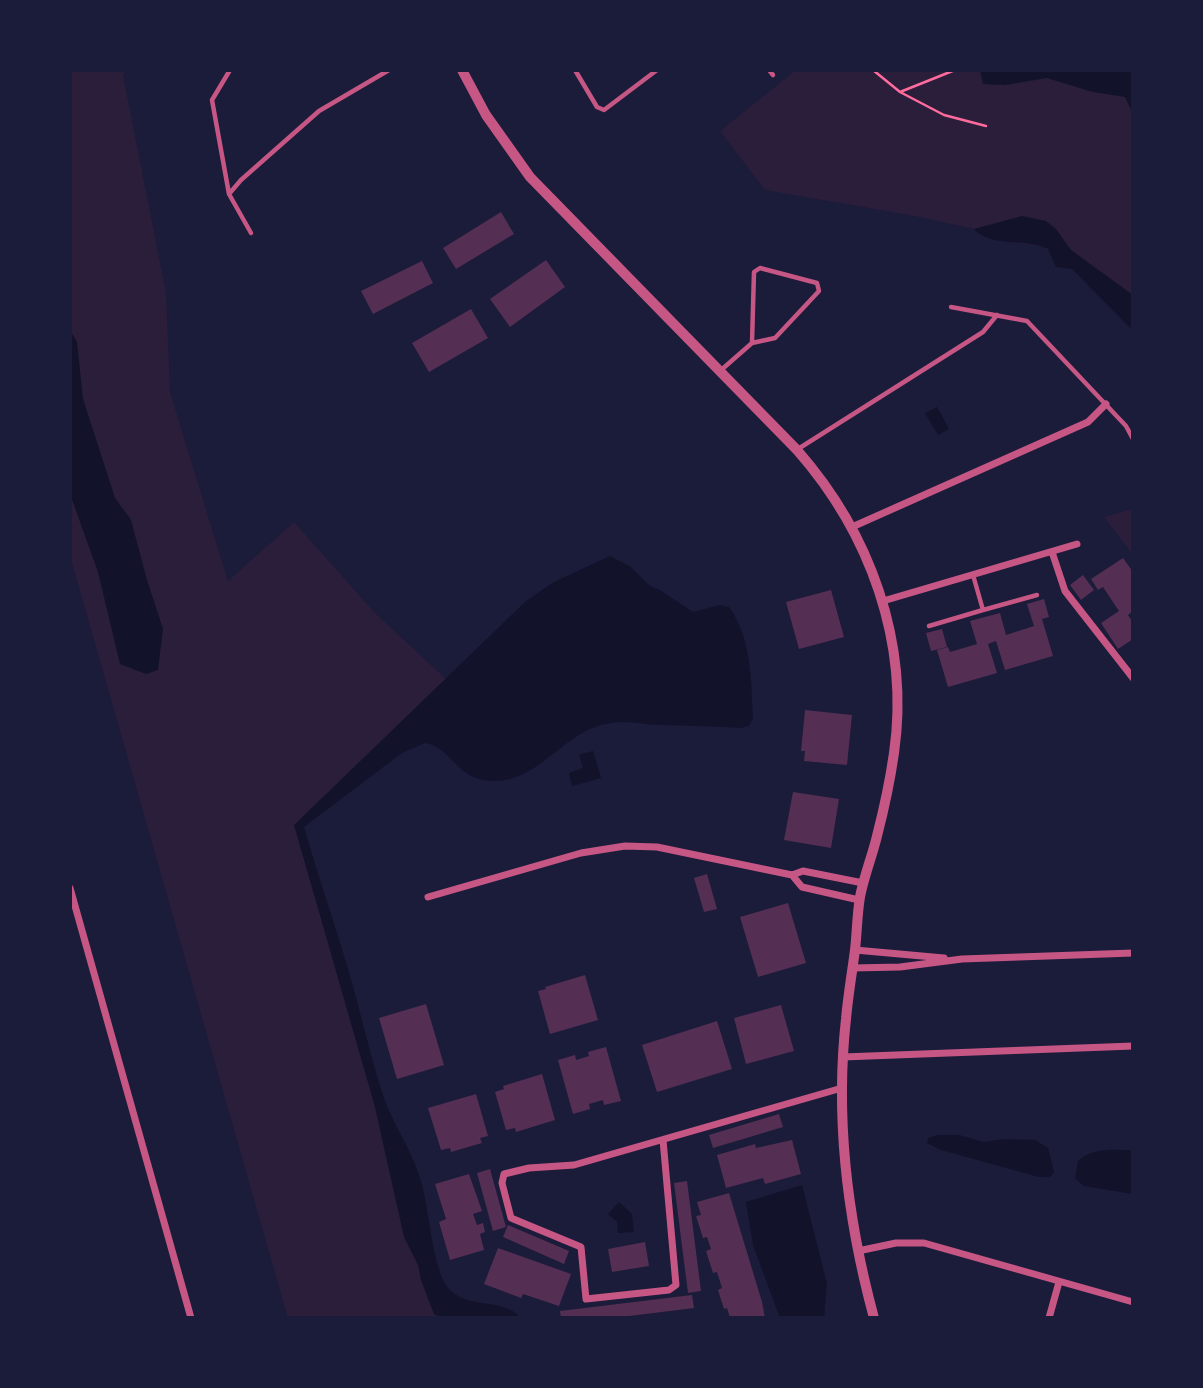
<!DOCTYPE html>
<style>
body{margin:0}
#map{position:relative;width:1203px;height:1388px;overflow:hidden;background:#1b1b3a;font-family:"Alegreya Sans",sans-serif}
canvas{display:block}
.frame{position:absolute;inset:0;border:72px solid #1b1b3a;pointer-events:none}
</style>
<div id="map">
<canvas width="1203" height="1388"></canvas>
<div class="frame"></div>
</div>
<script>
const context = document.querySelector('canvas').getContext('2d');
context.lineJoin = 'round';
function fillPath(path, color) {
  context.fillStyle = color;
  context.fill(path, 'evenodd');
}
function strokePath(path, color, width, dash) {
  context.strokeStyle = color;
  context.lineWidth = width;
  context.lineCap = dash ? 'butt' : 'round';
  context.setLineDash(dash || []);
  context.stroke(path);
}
fillPath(new Path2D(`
 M70,70H126L123,75L166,293L170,392L228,581L294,522L375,613L446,679L402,753L304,827C319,874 334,922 348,970C361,1012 370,1056 384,1098C394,1126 413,1152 421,1181C429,1207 432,1264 446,1285C463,1311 502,1296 521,1318H288L70,556Z
 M796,70H1133V331L1072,269L1056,267L1050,252L1045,247C1025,242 986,244 974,229L910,215L765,190L720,131Z
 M1133,509V555L1104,517Z`), '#2a1e3b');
fillPath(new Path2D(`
 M980,70H1133V114L1125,97L1093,92L1047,78L1005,85L983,84Z
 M1022,216L1046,221L1056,229L1071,250L1133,295V331L1072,269L1056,267L1048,249C1027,238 990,248 974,229Z
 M70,330L77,342L83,399L115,498L131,520L147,580L163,629L158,670L146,674L120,664L98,572L70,494Z
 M937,407L949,429L938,435L925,413Z
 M610,556L631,567L650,586L660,590L693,612L720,605L729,607C752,639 751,681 753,718L749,726L740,728C715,726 690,726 664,725C642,725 625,718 601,725C561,736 537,782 493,781C456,781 452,747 425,743L402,753L304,827C318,874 334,922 348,969C361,1012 370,1056 384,1098C394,1126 413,1152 421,1181C429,1207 432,1264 446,1285C463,1311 502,1296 521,1318H442L434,1314L421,1280L418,1265L404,1237L375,1107L294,825L525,602L552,583Z
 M593,751L601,778L572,786L569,773L583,768L579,755Z
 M937,1135H959L984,1142L1005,1139L1035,1140L1048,1148L1054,1172L1050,1177H1039L941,1150L927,1143L928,1138Z
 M1133,1150V1194L1084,1186L1075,1178L1078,1161C1092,1147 1114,1150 1133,1150Z
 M802,1185L827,1284L824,1318H780L753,1245L746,1202Z
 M619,1202L632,1214L634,1232L618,1233L617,1222L608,1214Z`), '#12122b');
fillPath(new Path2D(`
 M501,212L514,234L456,269L443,248Z
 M546,260L565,287L510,327L490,299Z
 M422,261L433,283L373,314L361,291Z
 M471,309L488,338L429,372L412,343Z
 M1123,558L1133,572V611L1128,615L1133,623V639L1118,649L1101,623L1119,611L1103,587L1098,590L1091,579Z
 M1083,575L1094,590L1081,600L1070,585Z
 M831,590L844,637L799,649L786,602Z
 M1044,599L1049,617L1042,619L1053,656L1005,670L996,641L988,644L997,673L948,687L937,650L948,647L950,652L977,644L970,621L1000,613L1006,635L1034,626L1027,604Z
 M942,629L947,647L931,651L926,633Z
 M805,710L852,715L847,765L804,761L805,751H801Z
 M793,792L839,799L831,848L784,840Z
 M707,874L717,909L704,912L694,878Z
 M788,903L806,963L758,977L740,917Z
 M585,975L598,1020L550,1034L538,991L546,989L545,987Z
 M426,1004L444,1065L397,1079L379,1018Z
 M781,1005L794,1051L746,1064L734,1018Z
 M717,1021L732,1069L657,1092L642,1045Z
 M606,1047L621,1101L604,1105L603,1100L589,1104L590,1109L573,1114L558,1060L575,1055L576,1060L589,1056L588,1052Z
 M542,1074L555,1120L516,1132L515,1128L506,1130L495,1092L504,1089L503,1086Z
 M476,1094L488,1136L480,1138L482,1143L451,1152L450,1148L441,1150L428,1108Z
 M779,1114L783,1127L713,1148L709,1135Z
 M792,1140L801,1174L765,1184L763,1178L726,1188L717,1155L755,1144L756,1148Z
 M490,1169L506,1227L493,1231L477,1173Z
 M469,1174L482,1211L473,1214L477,1225L483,1223L485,1232L480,1234L484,1250L450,1260L439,1222L446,1219L435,1184Z
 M687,1181L701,1291L688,1293L674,1183Z
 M729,1193L762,1302L765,1318H730L727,1308L724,1309L718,1290L722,1288L717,1272L713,1273L706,1251L711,1249L707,1237L703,1238L696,1216L701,1215L697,1202Z
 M508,1225L569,1251L564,1264L503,1237Z
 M645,1242L649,1266L612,1272L608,1249Z
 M498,1248L571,1274L559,1306L523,1294L521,1298L484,1284Z
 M692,1295L694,1308L613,1318H561L560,1311Z`), '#542f53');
strokePath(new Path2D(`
 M873,70L900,92L955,70
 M900,92L944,115L986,126`), '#ff6b9d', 2.5);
strokePath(new Path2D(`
 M575,70L597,107L604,110L657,70
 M769,70L773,75
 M229,194L212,100L230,70
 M251,233L229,194L241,180L319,111L389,70
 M760,268L817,283L819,291L775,338L752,343L754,272Z
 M951,307L1027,321L1126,426L1133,439
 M720,371L752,343
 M798,449L983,332L997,315
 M973,575L983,610L1037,595
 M929,626L983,610`), '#c65784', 4.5);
strokePath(new Path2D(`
 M852,527L1088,422L1106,404
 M1052,552L1065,591L1133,678
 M883,601L1077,544
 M792,875L802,887L859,900
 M70,888L191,1318
 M428,897L581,853L625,846L657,847L792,875L803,871L863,883
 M855,950L944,958
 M852,968L900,967L962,959L1133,953
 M843,1057L1133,1046
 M663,1140L676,1285L669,1290L586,1299L581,1247L511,1218L502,1183L504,1174L529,1168L574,1165L842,1088
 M858,1251L896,1243H924L1133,1302
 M1049,1318L1059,1282`), '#c65784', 7);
strokePath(new Path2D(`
 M462,70L486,115L530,177L797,450C870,533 910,642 894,753C890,781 884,809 877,836C872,857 864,876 860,897C857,915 857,933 855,950C852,973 848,996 846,1019C835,1118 848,1222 874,1318`), '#c65784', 10);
</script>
